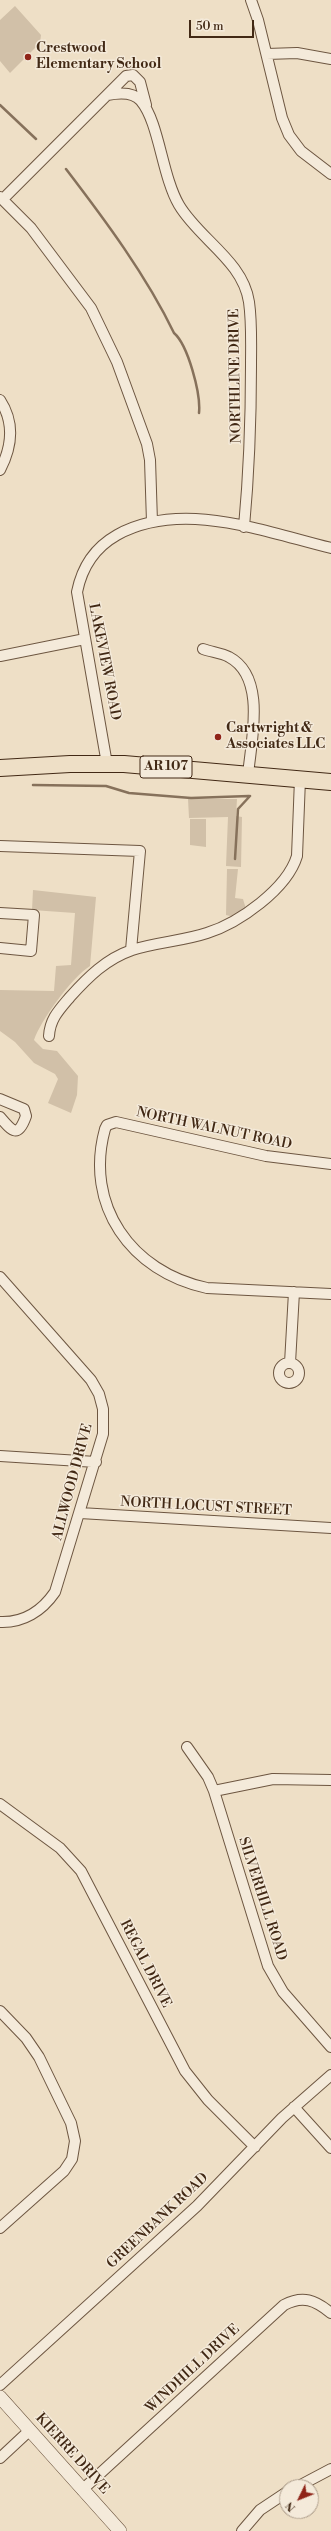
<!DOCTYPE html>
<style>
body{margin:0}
#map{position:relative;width:331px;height:2531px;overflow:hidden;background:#eedfc6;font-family:"Libre Bodoni",serif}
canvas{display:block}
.north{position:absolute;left:279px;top:2479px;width:40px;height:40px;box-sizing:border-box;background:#f4eada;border:1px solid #ad9d8b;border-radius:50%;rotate:227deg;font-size:11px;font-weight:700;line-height:16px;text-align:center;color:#422915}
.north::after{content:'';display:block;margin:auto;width:14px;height:18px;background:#8f2418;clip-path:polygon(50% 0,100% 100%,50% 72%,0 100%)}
.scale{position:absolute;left:189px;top:20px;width:65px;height:18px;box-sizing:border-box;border:2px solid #422915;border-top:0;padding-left:5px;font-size:12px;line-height:14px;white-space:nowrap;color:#422915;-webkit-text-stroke:3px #f4eada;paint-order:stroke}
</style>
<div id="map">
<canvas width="331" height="2531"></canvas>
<div class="north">N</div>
<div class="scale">50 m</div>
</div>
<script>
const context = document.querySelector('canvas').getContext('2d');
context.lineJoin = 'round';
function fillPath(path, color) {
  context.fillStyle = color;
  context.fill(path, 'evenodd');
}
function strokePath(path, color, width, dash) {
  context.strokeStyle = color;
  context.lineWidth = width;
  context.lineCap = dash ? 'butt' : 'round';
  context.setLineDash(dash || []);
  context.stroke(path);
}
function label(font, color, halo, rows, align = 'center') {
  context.font = font + ' "Libre Bodoni",serif';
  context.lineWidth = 3;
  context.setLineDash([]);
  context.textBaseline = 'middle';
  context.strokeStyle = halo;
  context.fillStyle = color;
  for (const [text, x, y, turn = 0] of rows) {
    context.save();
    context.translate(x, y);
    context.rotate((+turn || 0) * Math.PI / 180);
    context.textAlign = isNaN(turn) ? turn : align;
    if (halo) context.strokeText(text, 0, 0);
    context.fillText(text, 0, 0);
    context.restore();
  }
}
fillPath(new Path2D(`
 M15,6L41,35L40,43L10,73L0,61V20Z
 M188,799H237L236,816L242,817L241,867L226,866L228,817L189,818Z
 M190,819H206V847L190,845Z
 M227,869H238L235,898L243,899L246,909L234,917L226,915Z
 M33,890L96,897L90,966C72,977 41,1020 34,1040L43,1049L57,1051L78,1076L77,1095L71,1113L48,1103L58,1079L55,1074L34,1063L15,1042L0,1031V990L54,991L56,966L71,965L75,913L32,910Z`), '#d1c0a8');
strokePath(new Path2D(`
 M0,105L36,139
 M66,169C105,220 146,275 174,333C188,345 201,394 199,413
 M33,785L106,786L129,793L191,798L249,796
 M235,859L238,809L250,796`), '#86715b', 2.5);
const minor = new Path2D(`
 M251,0L258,20L282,118L289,135L301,151L331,174
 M267,54L297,53L331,59
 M107,95L126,76L133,75L140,82L146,105
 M0,197L31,228L91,308L117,362L147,444L150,460L152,522
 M3,199L107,95C117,93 133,91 141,101C159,122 162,176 179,205C199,239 243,261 249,302C252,323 251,345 251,366C251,420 249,473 244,527
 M0,400C15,423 12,447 0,470
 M203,649C211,652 222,653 229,657C267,677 251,741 248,775
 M0,656L85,639
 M107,764L77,592C82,567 94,548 117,535C182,499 265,532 331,548
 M0,846L140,851L131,950
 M0,913L34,915L31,951L0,948
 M49,1036C50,1019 59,1010 70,997C88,977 106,959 132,950C157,942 183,941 207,933C239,923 287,889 297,856L300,779
 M0,1099L24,1109L26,1116C18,1139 12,1131 0,1117
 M331,1164L266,1156L116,1122L107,1125L105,1129C84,1205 131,1272 207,1288L331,1294
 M0,1277L91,1380L99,1394L103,1409V1434L55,1592C42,1611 23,1623 0,1622
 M279 1373a10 10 0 1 1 20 0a10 10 0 1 1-20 0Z
 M290,1363L294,1292
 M0,1456L96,1462
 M80,1513L331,1528
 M187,1747L208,1777L214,1791L268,1966L283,1992L331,2047
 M214,1791L273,1779L331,1780
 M0,1804L60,1848L81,1871L185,2071L208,2100L255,2147
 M0,2011L26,2038L39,2057L71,2123L75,2141L72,2159L64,2171L0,2228
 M294,2107L331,2148
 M0,2385L197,2206L282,2118L331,2075
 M0,2458L29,2431
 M297,2487L331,2469
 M82,2490L284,2305C303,2295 315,2300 331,2313
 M242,2531L260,2510L287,2492`);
const tertiary = new Path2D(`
 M0,2397L120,2531`);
const primary = new Path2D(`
 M0,768L70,764H124L331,782`);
strokePath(minor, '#6d5641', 12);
strokePath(tertiary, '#6d5641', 14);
strokePath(primary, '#422915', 18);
strokePath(minor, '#f4eada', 10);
strokePath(tertiary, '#f4eada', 13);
strokePath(primary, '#eedfc6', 16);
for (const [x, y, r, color] of [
 [28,57,4,"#8f2418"],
 [218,737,4,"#8f2418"]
]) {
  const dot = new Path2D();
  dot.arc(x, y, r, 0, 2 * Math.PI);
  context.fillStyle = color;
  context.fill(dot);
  strokePath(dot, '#f4eada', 1.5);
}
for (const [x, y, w] of [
 [166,767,52]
]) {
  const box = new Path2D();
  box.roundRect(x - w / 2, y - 11, w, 22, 3);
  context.fillStyle = '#f4eada';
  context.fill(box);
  strokePath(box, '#422915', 1);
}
label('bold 13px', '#422915', null, [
 ["AR 107",166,767]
]);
label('bold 14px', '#422915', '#f4eada', [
 ["Crestwood",36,49],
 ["Elementary School",36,65],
 ["Cartwright &",226,729],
 ["Associates LLC",226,745]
], 'left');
label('14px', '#422915', '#f4eada', [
 ["NORTHLINE DRIVE",236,376,-91],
 ["LAKEVIEW ROAD",104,662,79],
 ["NORTH WALNUT ROAD",214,1129,12],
 ["ALLWOOD DRIVE",73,1482,-75],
 ["NORTH LOCUST STREET",206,1507,3],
 ["SILVERHILL ROAD",262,1899,72],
 ["REGAL DRIVE",145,1964,63],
 ["GREENBANK ROAD",158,2221,-43],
 ["WINDHILL DRIVE",193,2369,-43],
 ["KIERRE DRIVE",72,2454,48]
]);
</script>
